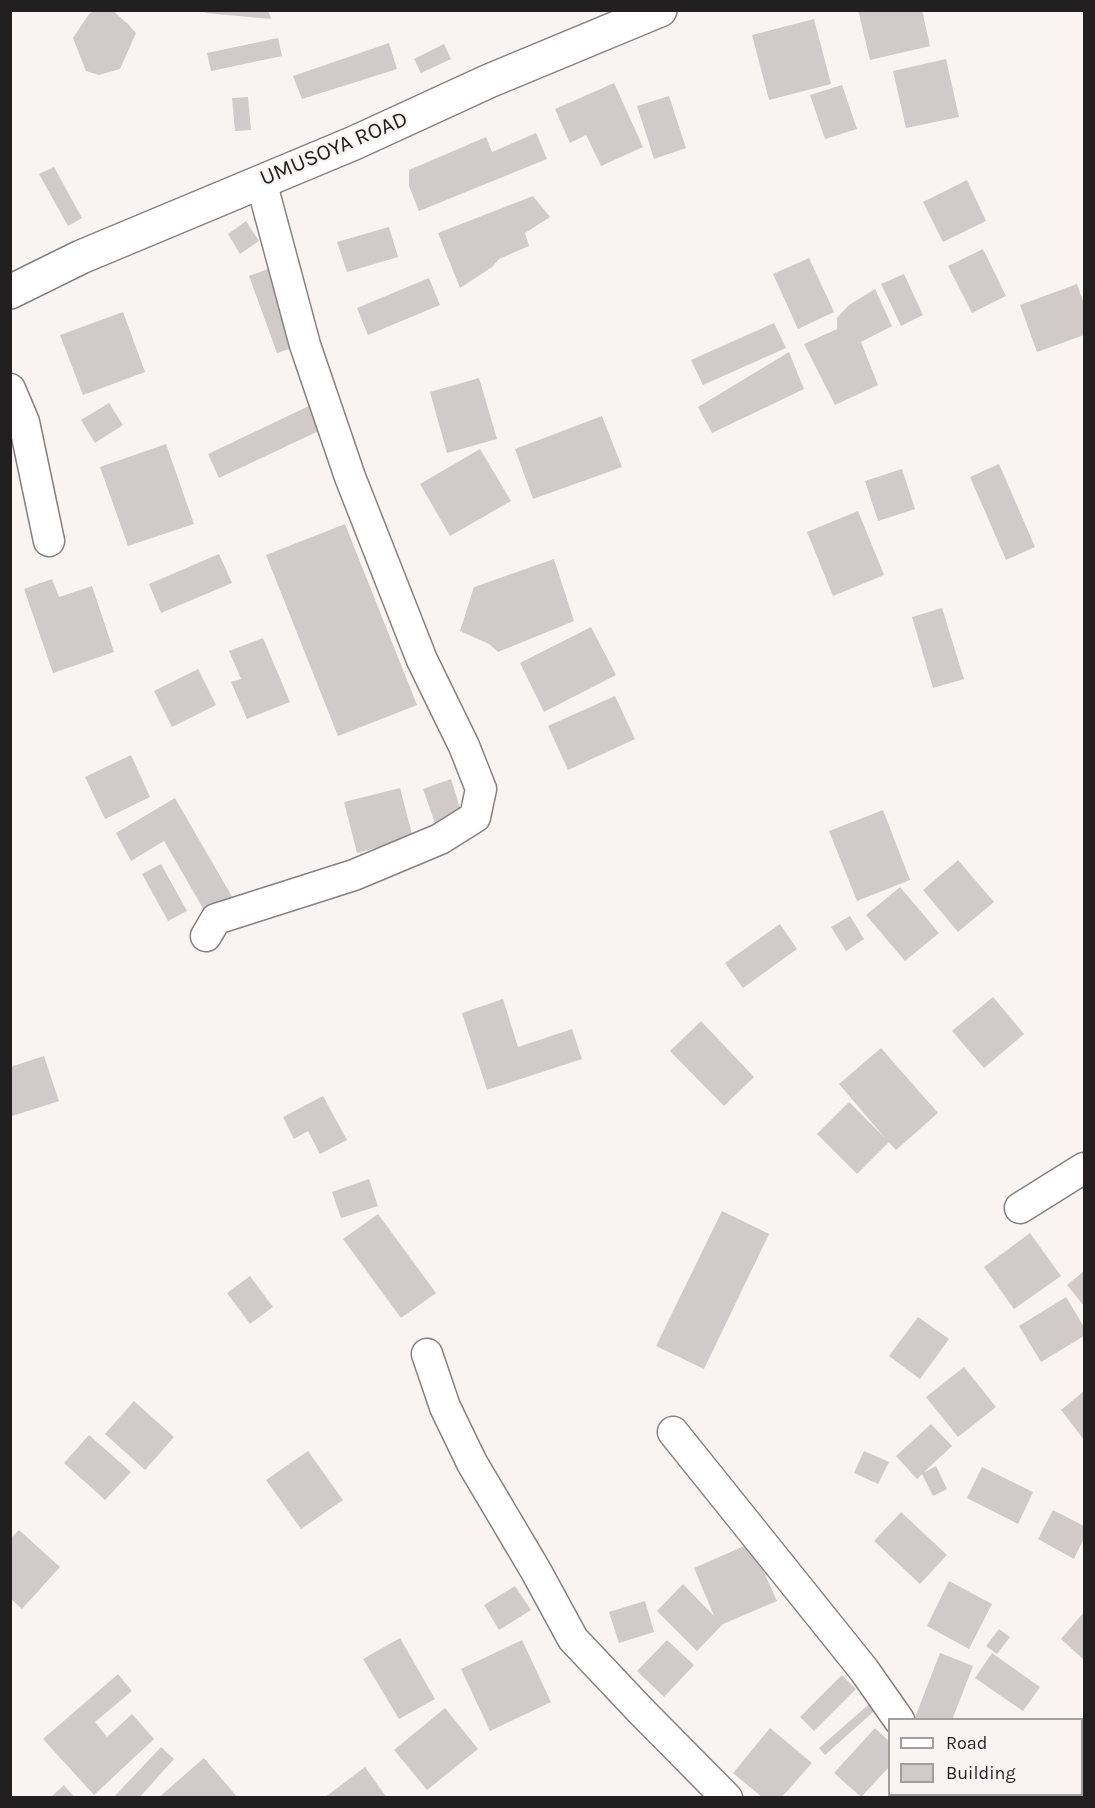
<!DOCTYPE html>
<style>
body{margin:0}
#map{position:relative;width:1095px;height:1808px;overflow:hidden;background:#f9f3f2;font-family:Karla,sans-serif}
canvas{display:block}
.frame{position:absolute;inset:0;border:12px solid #211f1f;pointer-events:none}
.legend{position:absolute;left:888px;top:1718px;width:195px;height:78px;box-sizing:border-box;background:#f9f3f2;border:2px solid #a39e9e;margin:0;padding:8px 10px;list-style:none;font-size:18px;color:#211f1f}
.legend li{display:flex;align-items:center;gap:12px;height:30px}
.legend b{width:30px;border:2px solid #a39e9e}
</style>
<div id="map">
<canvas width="1095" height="1808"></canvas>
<div class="frame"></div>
<ul class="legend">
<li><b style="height:8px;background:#fff"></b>Road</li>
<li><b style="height:16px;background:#d0cbca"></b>Building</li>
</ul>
</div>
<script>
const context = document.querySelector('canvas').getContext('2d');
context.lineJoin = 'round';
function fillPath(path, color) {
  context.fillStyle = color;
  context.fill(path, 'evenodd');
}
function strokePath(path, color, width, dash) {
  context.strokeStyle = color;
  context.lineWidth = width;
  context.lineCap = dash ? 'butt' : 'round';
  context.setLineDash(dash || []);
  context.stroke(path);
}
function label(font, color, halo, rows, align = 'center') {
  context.font = font + ' Karla,sans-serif';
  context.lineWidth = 5;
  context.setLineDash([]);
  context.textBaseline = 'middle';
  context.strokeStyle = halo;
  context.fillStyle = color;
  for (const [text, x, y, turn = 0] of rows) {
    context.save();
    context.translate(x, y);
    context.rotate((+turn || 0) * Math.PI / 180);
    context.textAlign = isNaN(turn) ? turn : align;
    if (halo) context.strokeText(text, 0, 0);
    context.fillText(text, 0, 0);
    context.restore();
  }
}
fillPath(new Path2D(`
 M95,10H112L128,24L136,33L120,69L99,75L86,71L73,38L89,14Z
 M204,10H268L271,19L205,13Z
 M858,10H922L930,46L870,60Z
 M814,19L831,84L769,100L752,35Z
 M278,38L282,56L211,71L207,53Z
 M389,43L397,69L302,99L293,76Z
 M444,44L451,59L421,73L414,59Z
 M946,59L959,117L906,128L893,71Z
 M614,83L643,147L601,166L586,135L570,143L555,109Z
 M842,85L857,129L825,139L810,95Z
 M669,96L686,148L654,159L637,106Z
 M248,97L251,130L235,131L232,98Z
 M536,133L547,159L419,211L409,186V170L486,137L492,152Z
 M54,167L82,218L68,226L39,174Z
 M967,180L986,221L943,242L923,202Z
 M533,196L550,217L525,233L529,246L499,259L492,267L460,288L438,233Z
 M246,221L259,241L240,254L228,234Z
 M389,227L398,257L347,272L337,242Z
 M983,249L1006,296L972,313L948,266Z
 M809,258L834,312L798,329L773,274Z
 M276,266L304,344L277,353L249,276Z
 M904,274L923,315L901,326L881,284Z
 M429,278L440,305L368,335L357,308Z
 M1077,284L1084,304V335L1037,352L1020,305Z
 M875,289L892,326L861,342L878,385L835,405L804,344L837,329V318L849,305Z
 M123,312L145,372L83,395L60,335Z
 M774,323L786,348L703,385L691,360Z
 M789,352L804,389L712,433L698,407Z
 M479,378L497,439L447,453L430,392Z
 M109,403L123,425L95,443L81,420Z
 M311,405L323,429L219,478L208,454Z
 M602,416L622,467L533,499L515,449Z
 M166,444L194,524L128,546L100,467Z
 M480,449L511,501L450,536L420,484Z
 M999,464L1035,547L1006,560L970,477Z
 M902,469L915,509L878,521L865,481Z
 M858,511L884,575L833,596L807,532Z
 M345,524L417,705L338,736L266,555Z
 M219,554L232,583L161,613L149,584Z
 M554,559L574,621L498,652L489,644L460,631L474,587Z
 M52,579L59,597L92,586L114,652L53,673L24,589Z
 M942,608L964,679L933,688L912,617Z
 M591,627L616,675L544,712L520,663Z
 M263,638L290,702L247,719L231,682L241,679L229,651Z
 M198,669L216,705L172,727L154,691Z
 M615,696L635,739L568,770L548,726Z
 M131,755L150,797L105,819L85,777Z
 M451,779L462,814L435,823L423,789Z
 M400,788L413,838L357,853L344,802Z
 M175,798L238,907L211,922L164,841L131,861L116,833Z
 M883,810L910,880L857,901L829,831Z
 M958,860L994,902L958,932L923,890Z
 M161,864L187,911L168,921L142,874Z
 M900,887L939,933L905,961L866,915Z
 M850,916L864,939L846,951L831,927Z
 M780,924L797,949L743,988L725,963Z
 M993,997L1024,1034L984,1068L952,1031Z
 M503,999L518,1047L572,1029L582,1059L487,1090L462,1013Z
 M701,1021L754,1077L724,1106L670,1051Z
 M881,1048L938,1113L896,1150L889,1142L857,1174L817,1134L849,1102L885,1138L839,1084Z
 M44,1056L59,1101L12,1116L10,1110V1067Z
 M323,1096L347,1140L320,1154L308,1131L294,1139L283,1117Z
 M369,1179L378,1206L341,1218L332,1192Z
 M722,1211L769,1234L704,1369L656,1346Z
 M378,1214L436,1293L401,1318L343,1239Z
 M1030,1233L1061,1276L1014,1309L984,1267Z
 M1084,1271V1306L1067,1285Z
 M250,1276L273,1307L250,1324L227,1293Z
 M1066,1297L1084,1327V1336L1041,1362L1019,1326Z
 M918,1317L949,1339L920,1379L889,1356Z
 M964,1367L996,1407L958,1437L926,1397Z
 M1084,1391V1440L1061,1410Z
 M134,1401L174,1437L145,1470L105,1434Z
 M931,1424L952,1446L923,1473L936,1466L947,1489L933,1496L922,1474L917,1479L896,1456Z
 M89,1435L131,1472L105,1500L64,1463Z
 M308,1451L343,1500L301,1529L266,1480Z
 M864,1451L889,1462L878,1484L854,1473Z
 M982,1467L1033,1492L1018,1524L967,1498Z
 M1053,1510L1084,1526V1538L1074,1559L1038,1539Z
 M901,1512L947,1555L920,1584L874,1541Z
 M19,1530L60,1567L22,1609L10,1598V1539Z
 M751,1543L777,1601L723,1624L697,1651L657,1611L683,1584L714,1616L694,1568Z
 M949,1581L992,1604L969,1649L927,1626Z
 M515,1586L531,1610L499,1630L484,1605Z
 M645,1601L654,1632L619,1643L609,1612Z
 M1084,1612V1660L1061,1639Z
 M999,1629L1010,1637L997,1654L986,1646Z
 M400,1638L435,1699L399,1719L363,1659Z
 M522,1640L551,1702L490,1731L461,1669Z
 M667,1640L694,1665L664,1697L637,1671Z
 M940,1653L973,1666L952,1720H914Z
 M992,1653L1040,1687L1023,1711L975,1678Z
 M118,1674L132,1691L95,1722L107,1737L132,1714L154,1739L94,1795L43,1739Z
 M842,1675L856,1689L814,1731L800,1717Z
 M875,1699L881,1705L825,1755L819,1748Z
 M445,1708L478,1749L427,1790L394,1750Z
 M770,1728L812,1763L781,1798H763L733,1773Z
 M875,1728L890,1742V1766L861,1797L834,1773Z
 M161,1747L174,1759L139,1798H113Z
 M1082,1749L1084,1751V1798H1052L1047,1794H1082Z
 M204,1758L238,1798H158Z
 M365,1767L387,1798H324Z
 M64,1785L75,1798H50Z`), '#d0cbca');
const street = new Path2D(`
 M10,389L24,422L49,541
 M206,936L216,919L354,875L440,839L475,817L481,789L464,746L422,660L350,477L305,345L261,181
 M1020,1208L1084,1168
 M427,1354L445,1407L472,1463L536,1571L573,1639L640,1710L727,1798
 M673,1432L864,1670L899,1720
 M952,1794L954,1798`);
const secondary = new Path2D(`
 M10,292L81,257L354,143L489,81L660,10`);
strokePath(street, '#868180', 33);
strokePath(secondary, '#868180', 36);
strokePath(street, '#fff', 30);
strokePath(secondary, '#fff', 33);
label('22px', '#211f1f', '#f9f3f2', [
 ["UMUSOYA ROAD",334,149,-23]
]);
</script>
